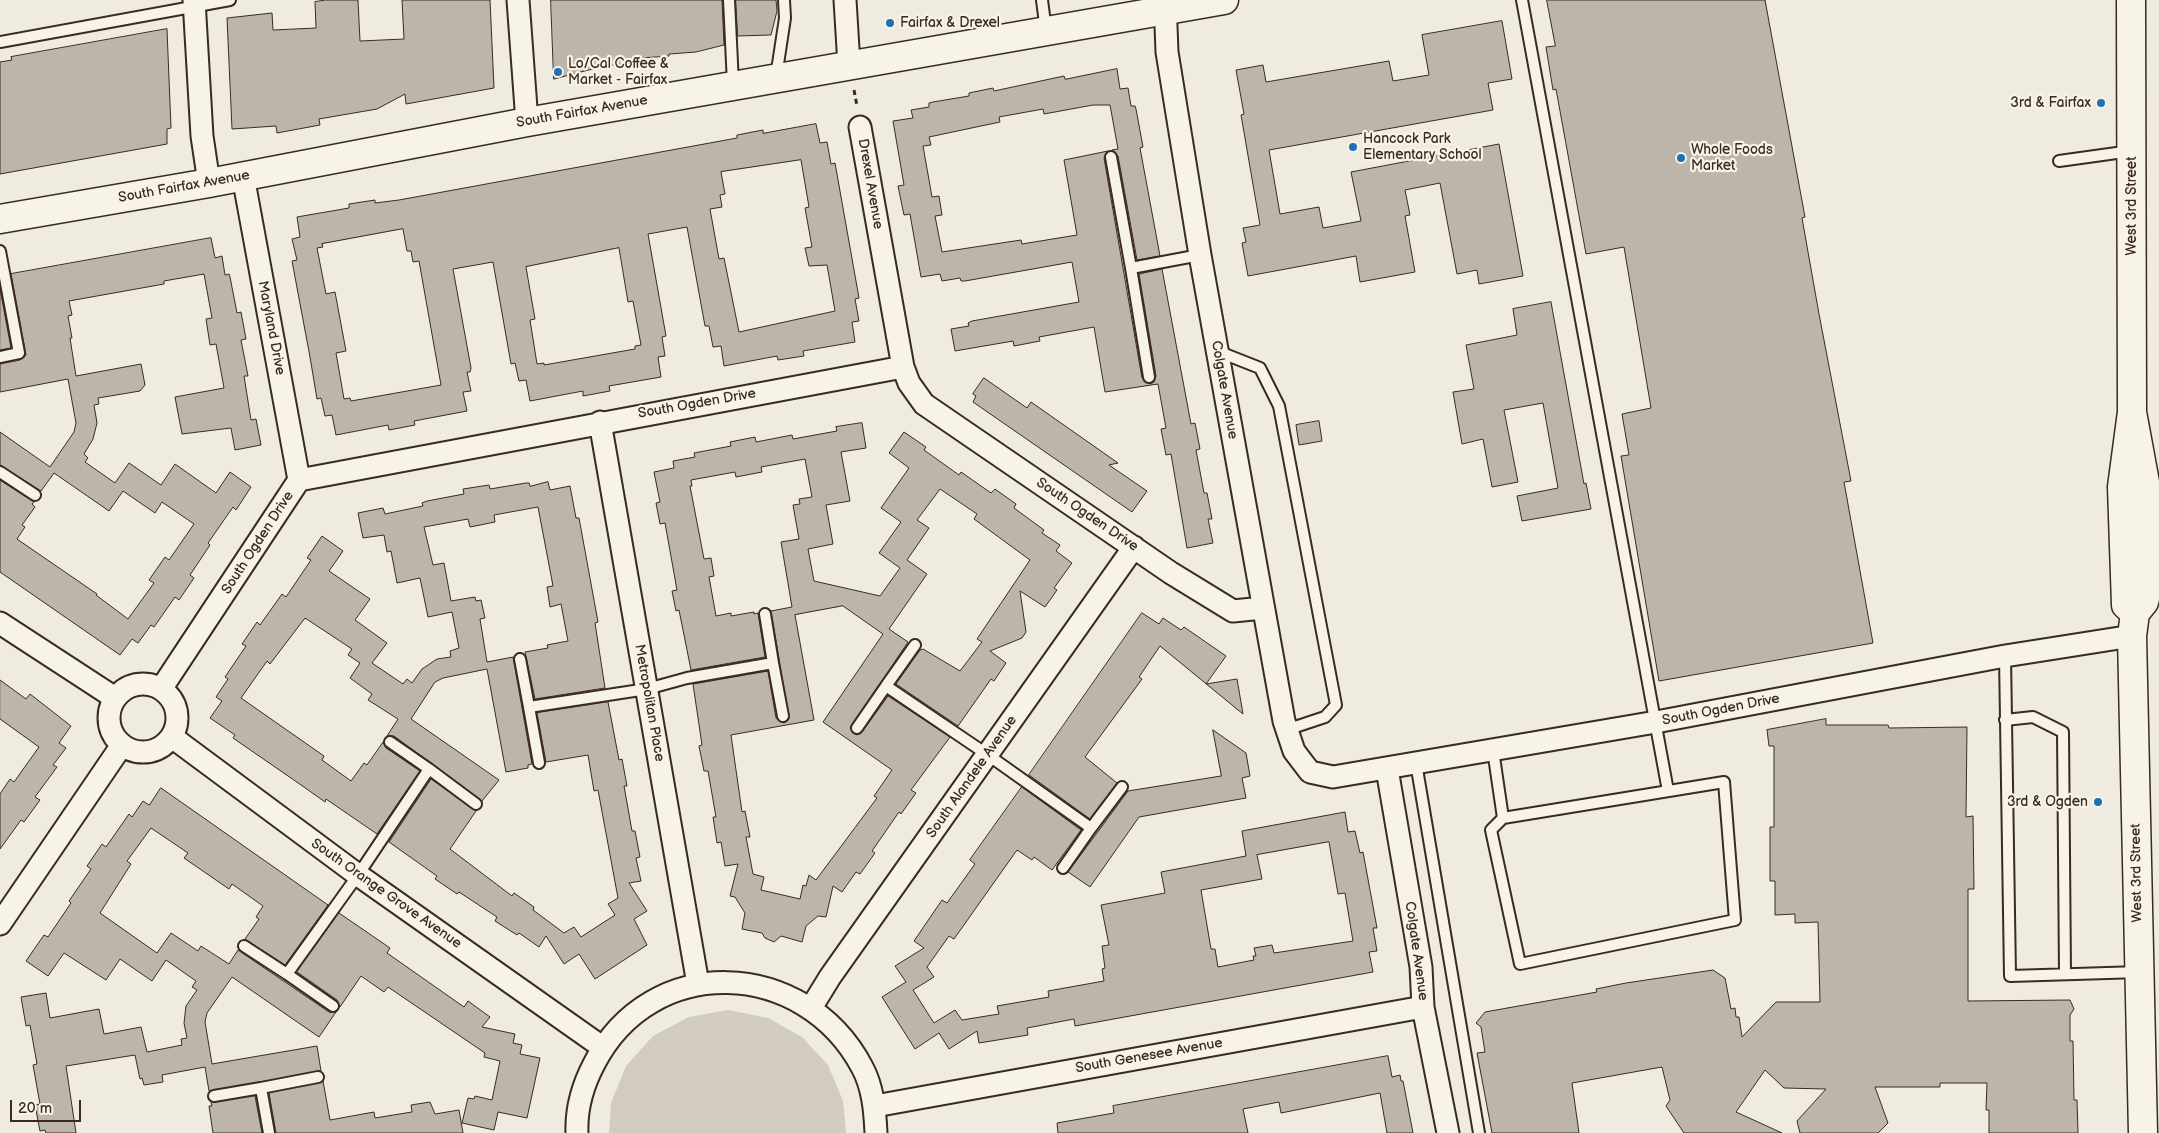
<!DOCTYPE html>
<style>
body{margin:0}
#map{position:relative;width:2159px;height:1133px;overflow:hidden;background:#efebe0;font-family:"Balsamiq Sans",sans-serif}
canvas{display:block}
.scale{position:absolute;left:10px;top:1100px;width:71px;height:22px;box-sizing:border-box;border:2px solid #3b2a1e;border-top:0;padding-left:6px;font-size:15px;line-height:18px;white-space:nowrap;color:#3b2a1e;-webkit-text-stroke:4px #f7f3e8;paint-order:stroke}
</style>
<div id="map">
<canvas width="2159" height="1133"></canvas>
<div class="scale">20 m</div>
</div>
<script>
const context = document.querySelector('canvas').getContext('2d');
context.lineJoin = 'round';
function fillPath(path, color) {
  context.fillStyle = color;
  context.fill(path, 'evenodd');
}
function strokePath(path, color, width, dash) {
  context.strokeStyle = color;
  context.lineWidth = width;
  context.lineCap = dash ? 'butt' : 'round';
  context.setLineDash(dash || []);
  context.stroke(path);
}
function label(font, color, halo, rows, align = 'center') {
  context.font = font + ' "Balsamiq Sans",sans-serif';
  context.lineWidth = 4.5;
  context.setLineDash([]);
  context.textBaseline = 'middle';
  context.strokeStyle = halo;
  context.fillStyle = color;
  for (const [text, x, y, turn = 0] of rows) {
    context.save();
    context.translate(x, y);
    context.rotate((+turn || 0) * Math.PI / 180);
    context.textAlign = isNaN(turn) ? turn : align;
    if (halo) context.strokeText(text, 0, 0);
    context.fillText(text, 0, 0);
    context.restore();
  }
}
fillPath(new Path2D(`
 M728,1010L768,1018L802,1037L828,1065L843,1101L846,1133H609L611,1103L626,1066L653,1036L689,1017Z`), '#d1cbc0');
const building = new Path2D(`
 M326,0H358L360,41L404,39L402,0H490L494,88L406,104L405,94L377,109L319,119L320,125L277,133L276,126L232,129L227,18L272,13L273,30L316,28L315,2Z
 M551,0H722L724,45L696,52L669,54V56L642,58L643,61L600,67L554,79Z
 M736,0H776L777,11L771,35L738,36Z
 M1547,0H1765L1805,217L1802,218L1819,314L1851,481L1844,482L1873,643L1659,681L1621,456L1629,455L1622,414L1651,408L1624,247L1586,254L1556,89L1553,90L1546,47L1555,46Z
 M1502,21L1512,79L1488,83L1493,110L1269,150L1280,214L1319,207L1323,228L1361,221L1351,172L1499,144L1523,276L1479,284L1477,270L1457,274L1440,183L1405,190L1410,215L1405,216L1415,272L1360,282L1356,256L1248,276L1242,243L1246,242L1243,228L1260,225L1241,115L1244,114L1236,70L1263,65L1266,82L1389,61L1393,81L1429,75L1422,35Z
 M167,29L171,128L167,129V144L0,174V62L12,60L11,57Z
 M1117,69L1120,89L1128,88L1131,106H1135L1136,109L1143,147L1140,148L1160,256L1137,260L1118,156L1112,150L1118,149L1110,105H1093L1044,114L1043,109L999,117L1000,122L929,137L931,145L923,146L932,197L939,196L942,215L935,216L942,252L1021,240L1022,244L1077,235L1064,160L1108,151L1104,158L1142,378L1150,384L1154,382L1156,376L1139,274L1162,269L1191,424L1195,423L1200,449L1196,450L1204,493H1207L1212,519H1208L1213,543L1187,548L1171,454L1166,455L1161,429L1166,428L1158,384L1105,392L1094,327L1039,337L1040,341L1014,346L1013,341L955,351L951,329L969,326L968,323L972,321L1079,302L1072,262L965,281H961L960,278L942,281L940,274L921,277L910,214L904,215L898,186L904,185L893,121L913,118L911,110L929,107V103L933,102L969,96V93L993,88L994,91L1064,76L1065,79Z
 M816,124L820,143L827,142L831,164L835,163L859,298L855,299L859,321L852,322L855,342L803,351L804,356L778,360L777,356L724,366L721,346L713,347L709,326H705L687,227L648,234L666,336L662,337L665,356L658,357L661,377L609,386L610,391L583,396V391L530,401L526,380L519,381L515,363L511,364L493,262L453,269L471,368L470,372H467L471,391L463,392L467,411L414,421L415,425L389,430L388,425L336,435L332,415L325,416L321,398L317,399L310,357L292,261L297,260L292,239L300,237L297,217L349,208V204L375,200V203L399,200L737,138V135L763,130V133ZM801,160L809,207L805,208L812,247L805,248L809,266L827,265L835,311L739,332L724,258L719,259L710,209L722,207L720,195L725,194L721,172ZM403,229L407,251H411L413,262L419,261L441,385L351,401L350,398L344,399L336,353L346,351L335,292L326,294L317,248L323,247L322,244ZM619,248L628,302L633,301L641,345L635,346V349L544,365V363L537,364L530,320L535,319L526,267Z
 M211,238L215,258L222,256L225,275L229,274L230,277L237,313L241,312L246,339L241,340L248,376H244L251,420L256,419L261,445L235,450L231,428L182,434L175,397L224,388L216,344L210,345L206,319L212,318L204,274L164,281V284L69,301L72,315L68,316L72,338H70L76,376L141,364L145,385L140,391L98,398L99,404L94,405L97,423L93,439L84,454L88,458L85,462L115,483L129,463L161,485L175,464L216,493L230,472L251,487L236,510L233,507L208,543L210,545L190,575L194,578L179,600L175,597L154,627L151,625L138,643L132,639L120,655L0,572V480L34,502L32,504L35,507L22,525L25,527L17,539L97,594L96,595L128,619L154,583L149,580L165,557L169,560L194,524L162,502L155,513L123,491L109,511L54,473L41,491L0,465V432L50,467L74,432L76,423L68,379L0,392V364L20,360L26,355L11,274Z
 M0,289L11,348L0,350Z
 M1551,302L1584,484L1586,483L1591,509L1522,521L1517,496L1558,488L1543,403L1504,410L1518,482L1492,487L1483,439L1462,444L1453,392L1474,389L1466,345L1517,335L1513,309Z
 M984,378L1027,408L1031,402L1118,463L1109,465L1147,491L1132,512L973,402L976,396L973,394Z
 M1319,421L1322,441L1299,445L1296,425Z
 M862,423L866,448L841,452L850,501L826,505L833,544L808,549L814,581L880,596L900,568L879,553L901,522L881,508L909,468L889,453L904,432L926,447L924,450L959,475L961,472L991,493L995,489L1016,504L1014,508L1044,530L1042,533L1060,545L1056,551L1072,563L1054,588L1057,590L1045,607L1020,591L1026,632L1022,638L990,651L1006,663L994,681L991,679L958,726L896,684L920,650L923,649L960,671L982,642L977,639L1030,560L974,519L977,514L940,489L917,520L929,528L907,560L927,574L889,629L908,642L850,728L856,735L862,732L888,696L950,737L911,790L916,793L901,814L899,812L872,851L875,853L860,874L856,872L842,892L833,886L826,917L818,916L806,926L802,942L781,936L774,942L765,938L762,933L742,929L745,913L735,897L730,896L738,864L725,866L721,842L717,843L713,817H716L708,771H704L699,746L702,745L693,684L768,671L776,718L784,723L789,719L771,611L792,607L781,542L799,539L793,505L800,504L799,499L812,497L805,459L761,467L762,472L736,477L735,472L691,480L692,486H690L704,559L711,558L714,576L709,577L716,616L731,613V616L754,612V614L758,613L765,657L691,670L679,610L676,611L672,591L677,590L665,523L660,524L656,503L660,502L654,472L674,468L673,461L695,457L694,453L731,446L730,442L755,437L756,442L792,435L793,439L837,431L836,427ZM843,606L883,634L823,722L892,770L874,796L877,798L816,880L809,875L806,886L803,885L800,899L761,890L764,877L753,874L746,837H750L745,811L742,812L731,735L814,720L795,615Z
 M548,482L550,490L570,486L576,518H579L598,622L595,623L605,688L535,699L525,652L548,648L547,645L568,641L561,604L550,607L547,587L553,586L538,507L494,515L495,522L470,527L468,519L424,527L433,565L444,563L451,601L475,597L476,601L481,600L485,618L480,619L487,662L513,657L532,764L528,765V768L506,772L487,669L443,678L435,682L411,719L499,780L482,801L394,736H387L398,719L368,700L372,694L350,678L360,663L348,655L352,649L305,618L270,664L267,661L241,698L324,756L322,760L351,781L364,763L367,765L383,742L386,748L420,771L377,834L326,799L325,802L304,787L233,738L235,735L210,718L222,701L216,697L228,679L225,677L246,646L242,644L257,622L260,625L282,594L286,597L311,560L307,558L322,536L343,551L329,571L370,599L355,620L387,643L372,663L403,684L407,679L412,683L422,669L437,659L451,657L450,651L459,648L452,612L428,617L420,578L397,583L391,551L387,552L384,535L363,538L358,513L383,508L385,514L423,506L422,503L427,501L464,494L463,489L489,485L490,489L526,483H529L530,486Z
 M1142,613L1159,624L1163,618L1181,630L1184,627L1226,656L1206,684L1237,679L1243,714L1160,646L1139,677L1142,679L1085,757L1117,783L1090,819L1029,775Z
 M0,680L26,699L30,694L71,726L59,743L66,748L53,765L57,767L35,797L40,800L24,822L21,820L0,849V794L10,779L14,782L39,747L0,719Z
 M608,702L619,760L622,759L627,786H624L632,831H635L640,857L636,858L641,881L629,883L647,911L634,919L647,945L595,979L579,954L564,964L546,936L539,947L519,933L517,935L495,921L497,917L459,892L457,894L435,879L437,876L389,842L431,779L476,811L450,849L512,896L514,893L534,907L533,910L564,933L574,927L581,937L615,915L608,904L618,898L598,790L594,791L588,755L546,762L537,713Z
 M1826,719V725H1888L1889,728L1967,727L1966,817L1973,816L1974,889H1968V1001L2070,1000L2074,1009L2070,1015V1041H2073L2074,1100H2077L2078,1133H1989V1110H1986L1987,1083H1940V1087H1875L1888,1123L1878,1133H1800L1797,1121L1826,1089L1784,1088L1765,1070L1736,1112L1782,1133H1684L1666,1106L1670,1100L1662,1067L1572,1083L1579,1133H1492L1477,1053L1485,1052L1481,1027L1476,1023L1485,1012L1597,992L1596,989L1626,983L1713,970L1725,978L1731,1009L1735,1008L1736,1017H1739L1742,1037L1776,1002H1820L1818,922L1795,923V914L1775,915V881H1770V827H1774V746H1769L1767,730Z
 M1213,730L1246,753L1250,776L1242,778L1246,798L1139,817L1090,887L1068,872L1128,791L1221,776Z
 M1022,787L1081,830L1052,870L1034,857L1032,860L1017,850L954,939L949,936L927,967L934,977L913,990L934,1023L955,1010L962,1020L999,1014L997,1006L1049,997L1048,991L1104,981L1102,969L1105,968L1102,946L1109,945L1101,905L1165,893L1161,872L1246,856L1242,831L1345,812L1348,832L1355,831L1360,853L1363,852L1377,928H1373L1377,951L1369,952L1373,972L1075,1026L1074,1019L1027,1028L1028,1035L979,1043L977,1031L949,1049L939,1033L915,1049L882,997L906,982L895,966L924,948L914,941L942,900L947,903L975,864L970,860ZM1329,842L1338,894L1345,893L1353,941L1274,953L1272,945L1254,948L1256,956H1253L1254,960L1218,967L1215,949H1211L1201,890L1262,879L1257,855Z
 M161,788L328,905L285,965L245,939L259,919L256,917L263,906L232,884L229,889L184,858L188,853L151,828L127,861L131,864L100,913L157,953L171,933L198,951L201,946L229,964L238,950L329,1012H336L319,1037L232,977L207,1013L205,1022L212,1064L317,1046L321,1071L209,1091L205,1067L162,1075L163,1082L144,1085L142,1078L140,1079L135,1055L66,1066L76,1133H46L45,1130L40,1131L35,1105L40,1104L33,1065L37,1064L30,1025L26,1026L21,997L46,993L50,1018L99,1009L104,1034L141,1027L147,1052L182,1045L181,1039L187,1038L184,1023L186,1006L197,990L192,987L196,981L166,960L152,981L120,959L106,980L64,953L48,976L26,961L44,935L48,937L71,903L69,901L91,869L87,866L102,844L106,847L129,814L132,817L143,801L149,805Z
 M339,913L390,948L387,953L464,1007L468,1001L490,1017L482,1027L515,1034L513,1043L522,1045L520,1054L540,1058L527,1118L498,1112L494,1130L462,1123L468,1098L474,1099L475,1096L492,1100L500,1061L484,1057L485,1053L388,987L384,992L361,976L340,1007L337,1000L297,972Z
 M1388,1056L1392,1077L1400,1075L1401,1081H1403L1413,1133H1387L1380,1093L1281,1113L1279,1102L1243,1109L1248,1133H1058L1057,1123L1114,1113L1113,1106Z
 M323,1081L330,1120L374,1112L375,1118L412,1112L411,1105L430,1102L435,1114L459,1110L463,1133H276L269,1093Z
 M255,1096L262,1133H213L209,1106H212L211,1102Z`);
fillPath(building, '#bdb5aa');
strokePath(building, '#3b2a1e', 1);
const service = new Path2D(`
 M729,0L733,84
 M1042,0L1046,31
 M1522,0L1668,791
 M0,42L230,0
 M776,77L785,18L784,0
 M1111,157L1131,268L1200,255
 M2059,161L2131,151
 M0,251L19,353L0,357
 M1131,268L1149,377
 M1217,351L1260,368L1279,406L1336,705L1325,717L1286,730
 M0,472L35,495
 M765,614L773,663
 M2005,656L2010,976L2140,972
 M520,659L529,707L647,689L687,678L773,663L783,716
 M886,686L915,645
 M529,707L539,763
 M2005,720L2033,717L2063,732L2065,974
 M857,728L886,686L988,755L1091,828L1122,787
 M1493,750L1503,818
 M1416,763L1479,1133
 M429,769L476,804
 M1724,782L1735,920L1520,964L1491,830L1503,818Z
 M1063,868L1091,828
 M244,946L287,974
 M333,1006L287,974L358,875L429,769L390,742
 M214,1096L261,1088
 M269,1133L261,1088L318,1077`);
const minor = new Path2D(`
 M194,0L202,136L209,183
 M518,0L527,122
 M845,0L849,65
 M1165,0L1167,52L1200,255L1284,721L1294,751L1310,772L1333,777L1656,722L2005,656L2132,636
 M860,127L903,367L909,383L924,404L1171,573L1233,611L1263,608
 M243,176L299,480
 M600,422L698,984
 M0,623L115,698
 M109 718a34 34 0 1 1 68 0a34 34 0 1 1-68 0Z
 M161,689L299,480L903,367
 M172,737L358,875L602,1047
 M1387,769L1421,967L1423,1007L1448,1133
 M0,924L122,745
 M811,1008L830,977L1134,547
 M875,1106L1423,1007
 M577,1133C576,1109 583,1085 594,1064C651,952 804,958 862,1067C873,1087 875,1111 876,1133`);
const secondary = new Path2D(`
 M2131,0L2132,412L2122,487L2126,605L2135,613
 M0,219L209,183L527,122L1224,0
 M2132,412L2146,488V594L2144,602L2135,613L2132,636L2143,1133`);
strokePath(service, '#3b2a1e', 14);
strokePath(minor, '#3b2a1e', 25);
strokePath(secondary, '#3b2a1e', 31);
strokePath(new Path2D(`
 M854,90L857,106`), '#3b2a1e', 3, [5, 4]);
strokePath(service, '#f7f3e8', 10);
strokePath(minor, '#f7f3e8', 21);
strokePath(secondary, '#f7f3e8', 28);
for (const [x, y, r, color] of [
 [890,23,5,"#1f6fb2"],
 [558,72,5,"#1f6fb2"],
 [2101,103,5,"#1f6fb2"],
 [1353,147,5,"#1f6fb2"],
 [1681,158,5,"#1f6fb2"],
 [2098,802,5,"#1f6fb2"]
]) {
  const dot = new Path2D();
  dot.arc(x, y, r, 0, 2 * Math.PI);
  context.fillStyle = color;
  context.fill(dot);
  strokePath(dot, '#f7f3e8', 2);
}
label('14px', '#3b2a1e', '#f7f3e8', [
 ["Fairfax & Drexel",900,23],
 ["Lo/Cal Coffee &",568,64],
 ["Market - Fairfax",568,80],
 ["3rd & Fairfax",2091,103,"right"],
 ["Hancock Park",1363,139],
 ["Elementary School",1363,155],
 ["Whole Foods",1691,150],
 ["Market",1691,166],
 ["3rd & Ogden",2088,802,"right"]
], 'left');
label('14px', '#3b2a1e', '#f7f3e8', [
 ["South Fairfax Avenue",582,112,-10],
 ["Drexel Avenue",870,184,80],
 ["South Fairfax Avenue",184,187,-10],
 ["West 3rd Street",2132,206,-90],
 ["Maryland Drive",271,328,79],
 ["Colgate Avenue",1224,390,80],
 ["South Ogden Drive",697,404,-10],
 ["South Ogden Drive",1087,515,34],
 ["South Ogden Drive",258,543,-57],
 ["Metropolitan Place",649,703,80],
 ["South Ogden Drive",1721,710,-11],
 ["South Alandele Avenue",972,777,-55],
 ["West 3rd Street",2137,873,-91],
 ["South Orange Grove Avenue",386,894,35],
 ["Colgate Avenue",1416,951,82],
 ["South Genesee Avenue",1149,1056,-10]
]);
</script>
